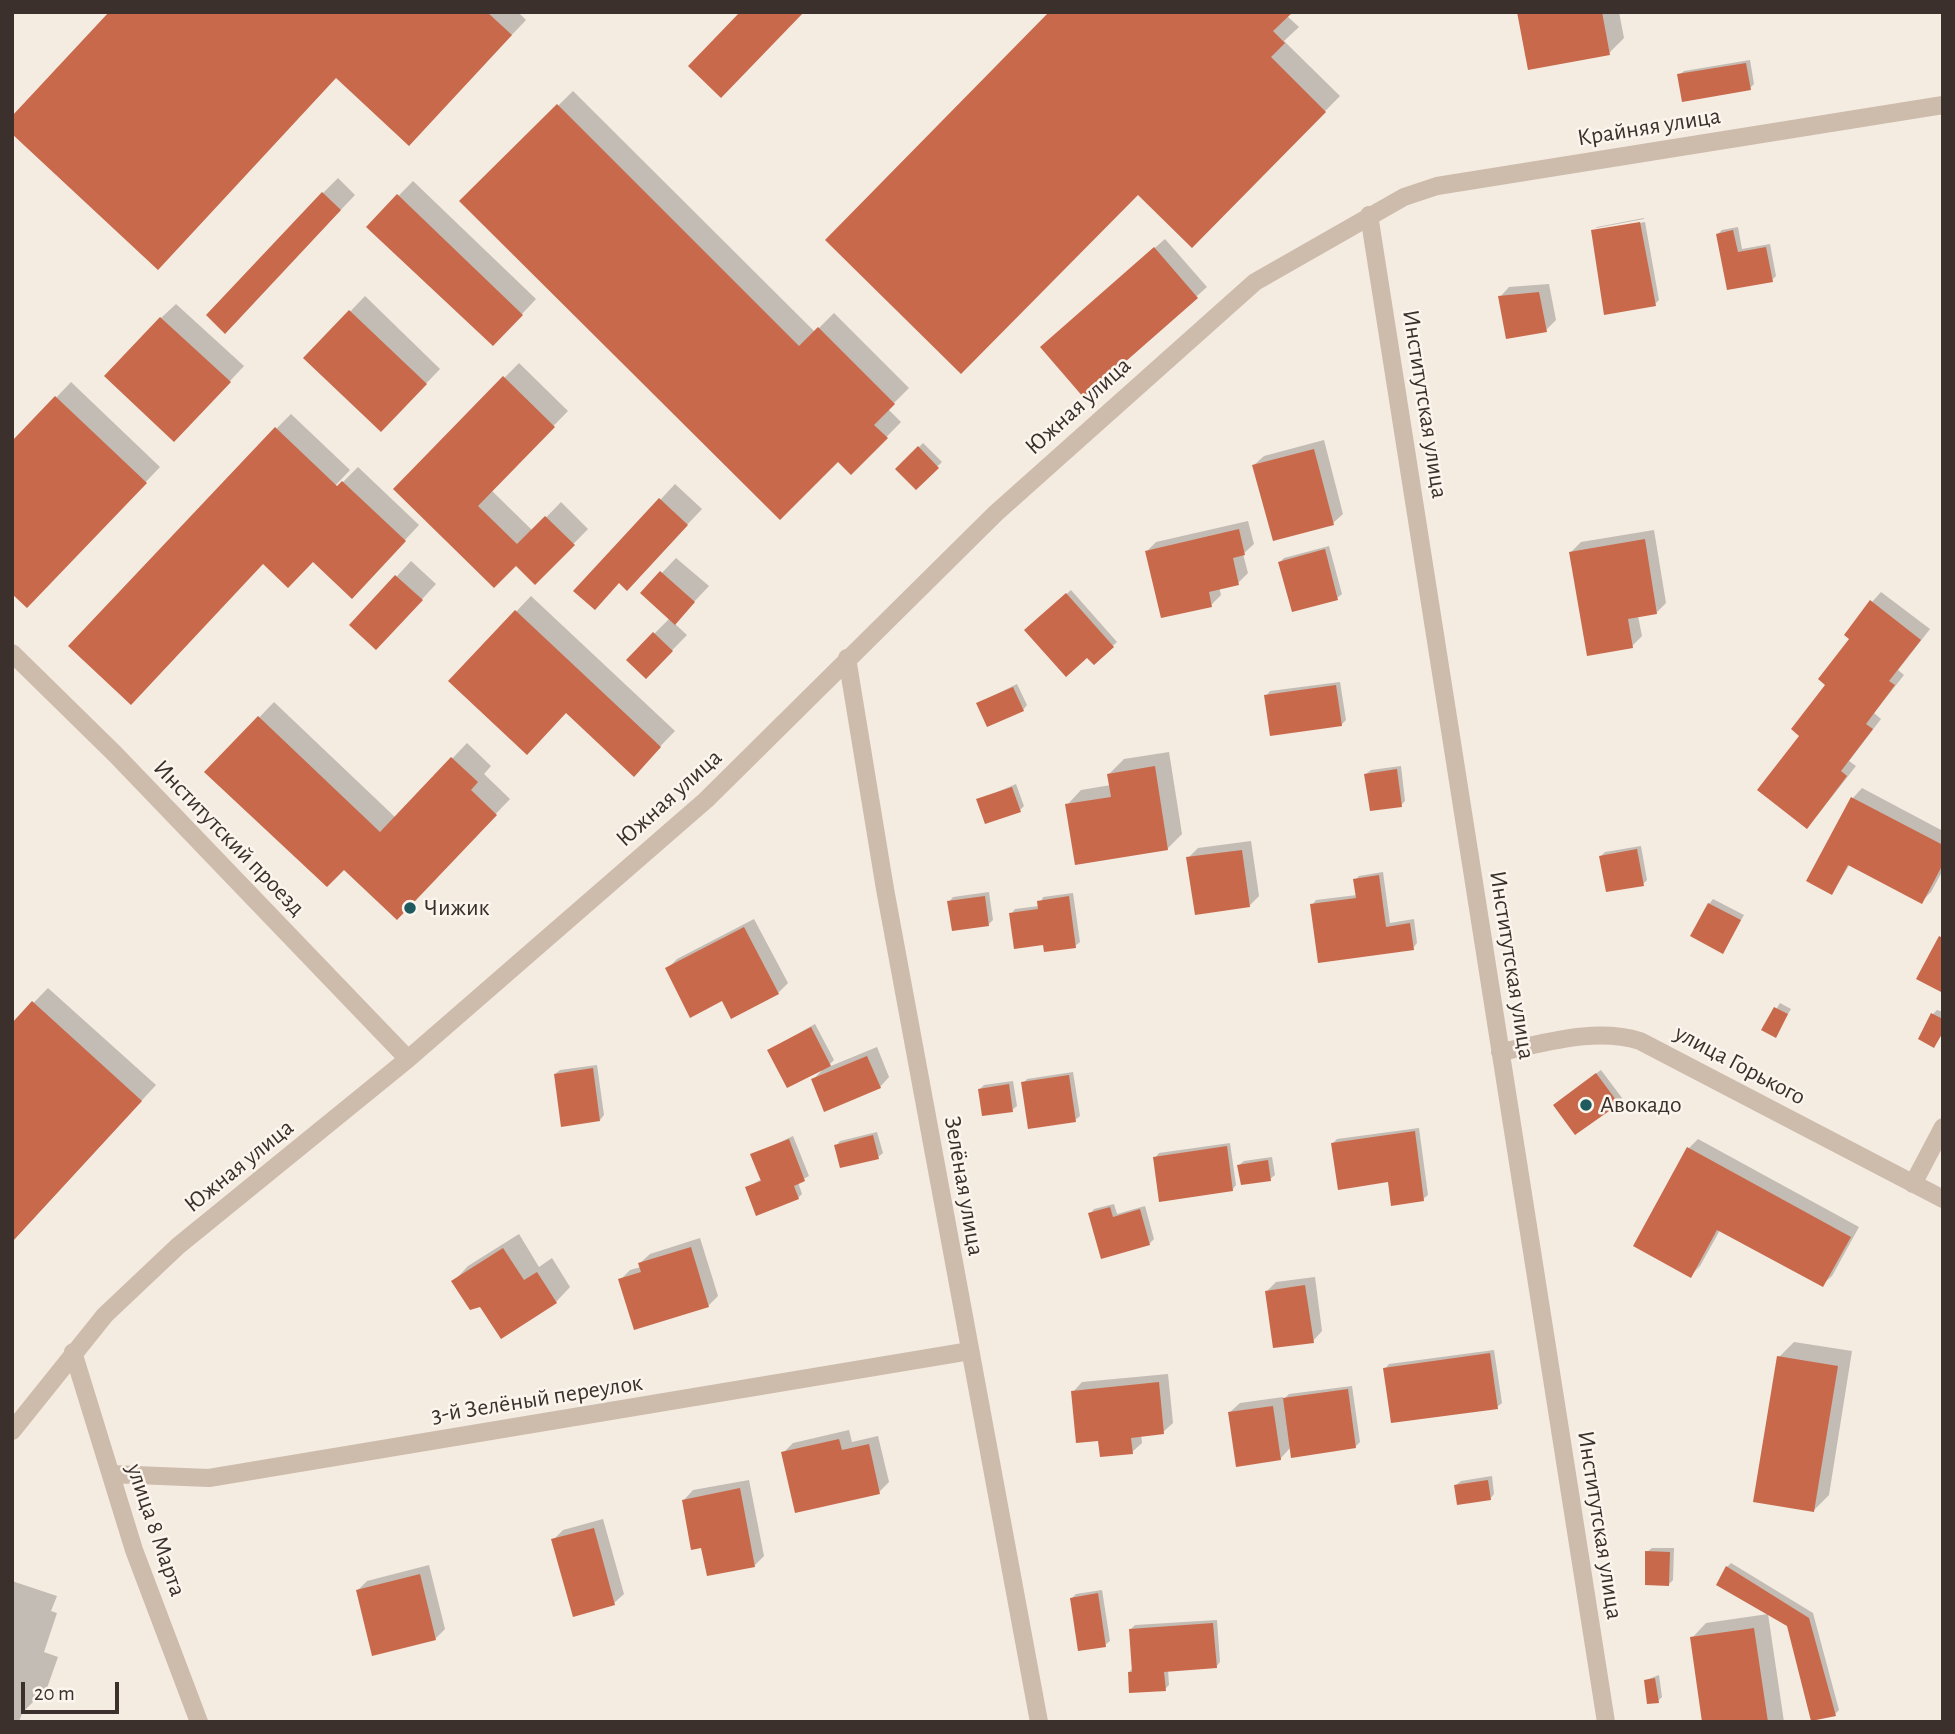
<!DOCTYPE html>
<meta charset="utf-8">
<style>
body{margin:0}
#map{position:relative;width:1955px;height:1734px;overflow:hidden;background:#f4ebe1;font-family:"Alegreya Sans",sans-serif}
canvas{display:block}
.frame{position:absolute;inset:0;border:14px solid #3b302b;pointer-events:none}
.scale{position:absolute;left:21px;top:1682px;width:98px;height:32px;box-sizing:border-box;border:4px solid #3b302b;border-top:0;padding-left:9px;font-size:21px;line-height:24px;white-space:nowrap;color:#3b302b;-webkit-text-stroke:5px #fbf5ee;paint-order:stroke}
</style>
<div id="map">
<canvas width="1955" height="1734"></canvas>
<div class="frame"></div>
<div class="scale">20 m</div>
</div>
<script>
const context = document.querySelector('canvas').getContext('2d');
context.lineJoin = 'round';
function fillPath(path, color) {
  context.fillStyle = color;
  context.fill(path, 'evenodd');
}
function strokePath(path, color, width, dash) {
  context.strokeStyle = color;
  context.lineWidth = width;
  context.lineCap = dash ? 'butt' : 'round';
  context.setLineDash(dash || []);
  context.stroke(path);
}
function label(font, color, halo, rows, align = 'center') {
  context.font = font + ' "Alegreya Sans",sans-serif';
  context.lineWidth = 5;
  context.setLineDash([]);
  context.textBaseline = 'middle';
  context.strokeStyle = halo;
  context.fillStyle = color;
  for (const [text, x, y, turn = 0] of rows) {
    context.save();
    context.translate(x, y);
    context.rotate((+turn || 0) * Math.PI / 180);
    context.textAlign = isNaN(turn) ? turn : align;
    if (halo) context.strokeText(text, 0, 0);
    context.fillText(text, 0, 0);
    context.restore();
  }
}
fillPath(new Path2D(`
 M111,12H518L526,20L423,129L337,77Z
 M1052,12L1287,16L1299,27L1284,41L1340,96L1192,246Z
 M1519,12H1619L1624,38L1609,53Z
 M1750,60L1754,84L1750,88L1679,75L1684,71Z
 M573,91L815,332L834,313L909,388L888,409L901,422L866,458L838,459L462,201Z
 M338,178L355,195L240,316L323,193Z
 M413,181L536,299L508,329L368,227Z
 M1644,218V219L1596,228L1597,227Z
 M1645,222L1659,300L1655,304L1593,231Z
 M1738,227L1742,249L1770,244L1776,276L1772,280L1728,288L1718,234L1722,230Z
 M1165,239L1207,287L1084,396L1052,338Z
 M1549,284L1556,320L1546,330L1500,297L1509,287Z
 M365,296L440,369L396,415L306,358Z
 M176,304L244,366L189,425L161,318Z
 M519,363L568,411L491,490L533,531L561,502L588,529L535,583L516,564L395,489Z
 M71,382L160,467L42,591L12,444Z
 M291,414L350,470L335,486L337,488L358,467L419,525L366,582L313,560L264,562L276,429Z
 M1324,440L1343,514L1333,523L1254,465L1264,456Z
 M923,443L942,462L916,487L898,469Z
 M675,484L702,509L641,574L576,591Z
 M1248,521L1254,544L1243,554L1248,573L1238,583L1219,587L1221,595L1211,605L1146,552L1156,542Z
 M1654,530L1666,603L1656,613L1638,616L1642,636L1632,646L1571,552L1581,542Z
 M1329,546L1342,594L1337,598L1280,562L1284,558Z
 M676,558L709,586L674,623L687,635L646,677L628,660L670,618L643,593Z
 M411,561L436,584L391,633L352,625Z
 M1071,590L1117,642L1094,663L1087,656L1027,630Z
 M1881,592L1930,629L1898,670L1904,675L1874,713L1881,719L1849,761L1856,766L1816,817L1801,735L1872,602Z
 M531,596L675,731L648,759L566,711L450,681Z
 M1340,682L1346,720L1341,725L1266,696L1270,691Z
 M1017,684L1027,705L1023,710L978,703Z
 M274,702L396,818L467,743L491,766L484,774L510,799L411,903L344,868L207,772Z
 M1169,752L1182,834L1167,849L1067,805L1081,790L1111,785L1109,774L1124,759Z
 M1401,766L1405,801L1401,805L1366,774L1371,770Z
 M1016,784L1024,806L1020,810L978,800Z
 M1862,788L1943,831V870L1931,892L1921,902L1850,864L1832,893L1853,798Z
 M1251,841L1259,896L1249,906L1188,858L1198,848Z
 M1641,846L1647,880L1643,884L1601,856L1605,852Z
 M1383,872L1390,923L1414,919L1417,943L1413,948L1312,905L1316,900L1357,895L1355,880L1359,876Z
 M989,892L993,920L989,924L949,902L953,897Z
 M1073,893L1080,942L1075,946L1044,943L1011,914L1015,909L1039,906L1043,897Z
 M1713,899L1744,915L1723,952L1709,904Z
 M754,919L788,983L778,993L723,999L667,969L677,959Z
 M48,988L156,1085L12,1242V1025Z
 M1780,1003L1791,1009L1775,1036L1764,1030Z
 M1937,1010L1943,1012V1033L1934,1046L1933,1014Z
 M815,1024L834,1060L826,1068L877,1047L889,1077L880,1087L813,1080L824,1068L769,1050Z
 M597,1065L604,1115L600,1120L555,1074L560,1070Z
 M1601,1070L1622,1098L1618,1103L1559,1101Z
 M1073,1072L1080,1116L1075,1120L1023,1083L1027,1079Z
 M1013,1081L1017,1106L1012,1110L980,1089L984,1085Z
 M1419,1128L1428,1195L1423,1199L1333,1143L1337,1139Z
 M877,1132L883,1153L878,1157L836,1146L840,1141Z
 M793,1136L809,1176L798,1182L802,1194L798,1198L747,1187L762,1179L752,1155Z
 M1698,1139L1859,1227L1832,1276L1822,1285L1720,1230L1700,1266L1690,1276L1689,1148Z
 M1230,1143L1236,1185L1232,1190L1155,1158L1159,1153Z
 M1272,1157L1275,1175L1270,1179L1239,1165L1244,1161Z
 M1114,1204L1117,1214L1145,1206L1154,1239L1149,1244L1090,1214L1094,1209Z
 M519,1234L539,1267L552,1258L570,1287L556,1302L481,1304L454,1281L468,1266Z
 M700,1238L718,1296L708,1306L620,1280L630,1270L641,1267L640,1263L650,1254Z
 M1315,1277L1322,1331L1313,1341L1267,1291L1276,1282Z
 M1794,1342L1852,1351L1829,1495L1814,1510L1779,1357Z
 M1494,1350L1502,1403L1497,1407L1385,1369L1389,1364Z
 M1168,1374L1173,1423L1163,1432L1141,1435L1142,1443L1132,1452L1100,1439L1073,1392L1082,1382Z
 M1352,1386L1360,1442L1355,1447H1291L1280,1459L1230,1412L1240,1403L1283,1397V1400L1289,1394Z
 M849,1430L852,1442L878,1436L889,1482L879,1492L783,1453L793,1443Z
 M1492,1476L1494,1494L1490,1499L1456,1485L1461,1481Z
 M749,1480L764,1556L754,1566L703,1546L684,1500L693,1490Z
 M603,1519L624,1594L614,1603L553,1540L563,1530Z
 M1652,1548H1674L1673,1580L1669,1584L1647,1552Z
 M1731,1563L1813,1613L1839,1710L1835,1714L1788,1625L1727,1567Z
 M429,1565L445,1629L435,1639L358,1590L367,1581Z
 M12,1581L57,1596L51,1611L57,1613L44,1652L58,1657L47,1688L22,1713L19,1722H12Z
 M1102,1590L1110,1641L1105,1645L1072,1598L1076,1594Z
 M1768,1614L1784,1722H1704L1692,1638L1706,1623Z
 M1217,1620L1220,1662L1216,1667L1168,1670L1169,1685L1165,1689L1129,1672L1133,1668L1131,1629L1135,1625Z
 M1659,1675L1662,1697L1658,1701L1646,1680Z`), '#0003');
fillPath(new Path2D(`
 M109,12H487L512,35L409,146L336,78L158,270L12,134V116Z
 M740,12H804L721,98L688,66Z
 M1049,12H1293L1273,31L1285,43L1271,57L1326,112L1192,248L1138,195L961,374L825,240Z
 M1517,12H1602L1610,55L1528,70Z
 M1746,63L1751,90L1682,102L1677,74Z
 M557,104L799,346L818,327L895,404L874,425L888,438L851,475L838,462L780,520L459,201Z
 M322,192L341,210L225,334L206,315Z
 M397,194L523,315L493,346L366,227Z
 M1640,222L1656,306L1604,315L1591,230Z
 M1733,230L1738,252L1766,247L1773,282L1727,290L1716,234Z
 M1154,247L1198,298L1084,398L1040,347Z
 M1539,292L1547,332L1506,339L1498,296Z
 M349,310L427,384L381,432L303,358Z
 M160,317L231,382L174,442L104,376Z
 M503,376L555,427L478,506L517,544L545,516L575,545L535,585L516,566L494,588L393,489Z
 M55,396L147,483L27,608L12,594V441Z
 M275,427L337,486L342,481L406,541L352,599L313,562L288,588L263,564L131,705L68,646Z
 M918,446L939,468L916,490L895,469Z
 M1314,449L1334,525L1273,541L1252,465Z
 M659,498L688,525L627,591L619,583L595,610L573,591Z
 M1239,529L1245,555L1233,558L1239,585L1209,592L1212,607L1161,618L1145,551Z
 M1645,539L1657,614L1628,619L1633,648L1587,656L1569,552Z
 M1325,549L1338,600L1292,612L1278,562Z
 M660,571L695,602L675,625L640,593Z
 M395,575L423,600L376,650L349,625Z
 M1066,593L1114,647L1094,665L1087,658L1066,677L1024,630Z
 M1870,600L1921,640L1889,681L1895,685L1866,724L1873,729L1841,771L1847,776L1807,829L1757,790L1799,736L1791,729L1825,685L1818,679L1849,639L1844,635Z
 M515,610L661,747L634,777L566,713L527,755L448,681Z
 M653,632L673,651L646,679L626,660Z
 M1336,685L1342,726L1270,736L1264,695Z
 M1013,687L1024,711L987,727L976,703Z
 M258,716L380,832L451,757L478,782L471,790L497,815L397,920L344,870L327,887L204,772Z
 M1155,766L1168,850L1075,865L1065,804L1111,797L1107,774Z
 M1397,769L1402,807L1370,811L1364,774Z
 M1012,787L1021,812L985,824L976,799Z
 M1851,797L1943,845V864L1922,904L1848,865L1832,895L1806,881Z
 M1637,849L1644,886L1606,892L1599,856Z
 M1242,850L1250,907L1195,915L1186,857Z
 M1379,875L1386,927L1410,923L1414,950L1318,963L1310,904L1356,898L1353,879Z
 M985,896L989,926L952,931L947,901Z
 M1069,896L1076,948L1044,952L1043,945L1014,949L1009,913L1038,909L1037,901Z
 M1708,903L1741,920L1723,954L1690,936Z
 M744,927L779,994L731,1019L722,1001L690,1018L665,968Z
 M1939,936L1943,938V993L1916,979Z
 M32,1001L142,1101L12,1242V1023Z
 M1774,1007L1788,1014L1776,1038L1761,1030Z
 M1931,1013L1943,1019V1032L1934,1048L1918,1039Z
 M811,1027L831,1066L787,1088L767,1050Z
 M867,1056L881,1088L824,1112L811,1079Z
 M593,1068L600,1121L561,1127L554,1074Z
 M1596,1073L1619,1104L1575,1135L1553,1105Z
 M1069,1075L1076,1122L1028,1129L1021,1082Z
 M1009,1084L1013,1112L982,1116L978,1089Z
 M1415,1131L1424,1201L1391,1206L1388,1182L1338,1190L1331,1143Z
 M873,1135L879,1159L840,1168L834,1145Z
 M789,1139L805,1181L794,1186L799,1199L756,1216L745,1187L761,1181L750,1154Z
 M1227,1146L1233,1191L1159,1202L1153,1157Z
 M1687,1147L1851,1237L1823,1287L1717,1230L1691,1278L1633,1246Z
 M1268,1160L1271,1181L1241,1185L1237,1165Z
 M1110,1207L1113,1217L1140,1209L1150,1245L1101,1259L1088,1213Z
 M691,1247L709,1307L634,1330L618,1279L641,1272L638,1263Z
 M503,1248L524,1280L537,1272L557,1303L501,1339L480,1307L470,1310L451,1281Z
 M1305,1285L1314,1343L1273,1348L1265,1291Z
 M1490,1353L1498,1409L1391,1423L1383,1368Z
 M1777,1356L1838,1366L1814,1512L1753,1502Z
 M1159,1382L1164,1434L1131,1438L1133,1454L1100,1457L1098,1441L1076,1443L1071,1391Z
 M1348,1389L1356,1448L1291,1458L1283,1398Z
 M1273,1406L1281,1460L1236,1467L1228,1412Z
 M839,1439L842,1450L869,1444L880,1494L795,1513L781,1452Z
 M1488,1480L1491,1500L1457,1505L1454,1485Z
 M740,1488L755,1567L707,1576L701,1548L691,1550L682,1500Z
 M594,1528L615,1605L573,1617L551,1539Z
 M1645,1551L1670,1552L1669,1586L1645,1585Z
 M1726,1566L1809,1618L1836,1716L1811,1721L1787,1626L1716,1585Z
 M420,1574L436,1640L372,1656L356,1590Z
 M1098,1593L1106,1647L1078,1651L1070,1598Z
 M1213,1623L1217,1668L1164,1672L1166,1691L1129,1693L1128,1672H1132L1129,1629Z
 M1754,1628L1768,1722H1702L1690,1637Z
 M1655,1678L1659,1703L1647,1704L1644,1680Z`), '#c8694b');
strokePath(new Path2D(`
 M1369,215L1606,1722
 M12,653L115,754L408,1059
 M847,658L885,889L1039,1722
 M1500,1052C1546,1043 1595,1027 1640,1041L1943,1199
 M1913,1184L1943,1127
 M73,1352L134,1550L199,1722
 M12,1431L105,1315L178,1246L408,1059L706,800L996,513L1255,282L1404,197L1437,186L1943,105
 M111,1474L209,1478L970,1351`), '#cdbbac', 18);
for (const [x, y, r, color] of [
 [410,908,7,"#1f5a5e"],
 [1586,1105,7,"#1f5a5e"]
]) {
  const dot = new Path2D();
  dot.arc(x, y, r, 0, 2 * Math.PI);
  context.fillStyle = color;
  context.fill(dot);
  strokePath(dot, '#fbf5ee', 2.5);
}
label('24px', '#3b302b', '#fbf5ee', [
 ["Крайняя улица",1649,127,-9],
 ["Институтская улица",1425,404,81],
 ["Южная улица",1078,406,-42],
 ["Южная улица",669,798,-42],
 ["Институтский проезд",229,838,46],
 ["Институтская улица",1512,965,81],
 ["улица Горького",1740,1065,28],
 ["Южная улица",239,1166,-39],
 ["Зелёная улица",964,1186,80],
 ["3-й Зелёный переулок",537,1399,-9],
 ["Институтская улица",1600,1525,81],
 ["улица 8 Марта",156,1530,71]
]);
label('24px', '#3b302b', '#fbf5ee', [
 ["Чижик",424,908],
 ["Авокадо",1600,1105]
], 'left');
</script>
